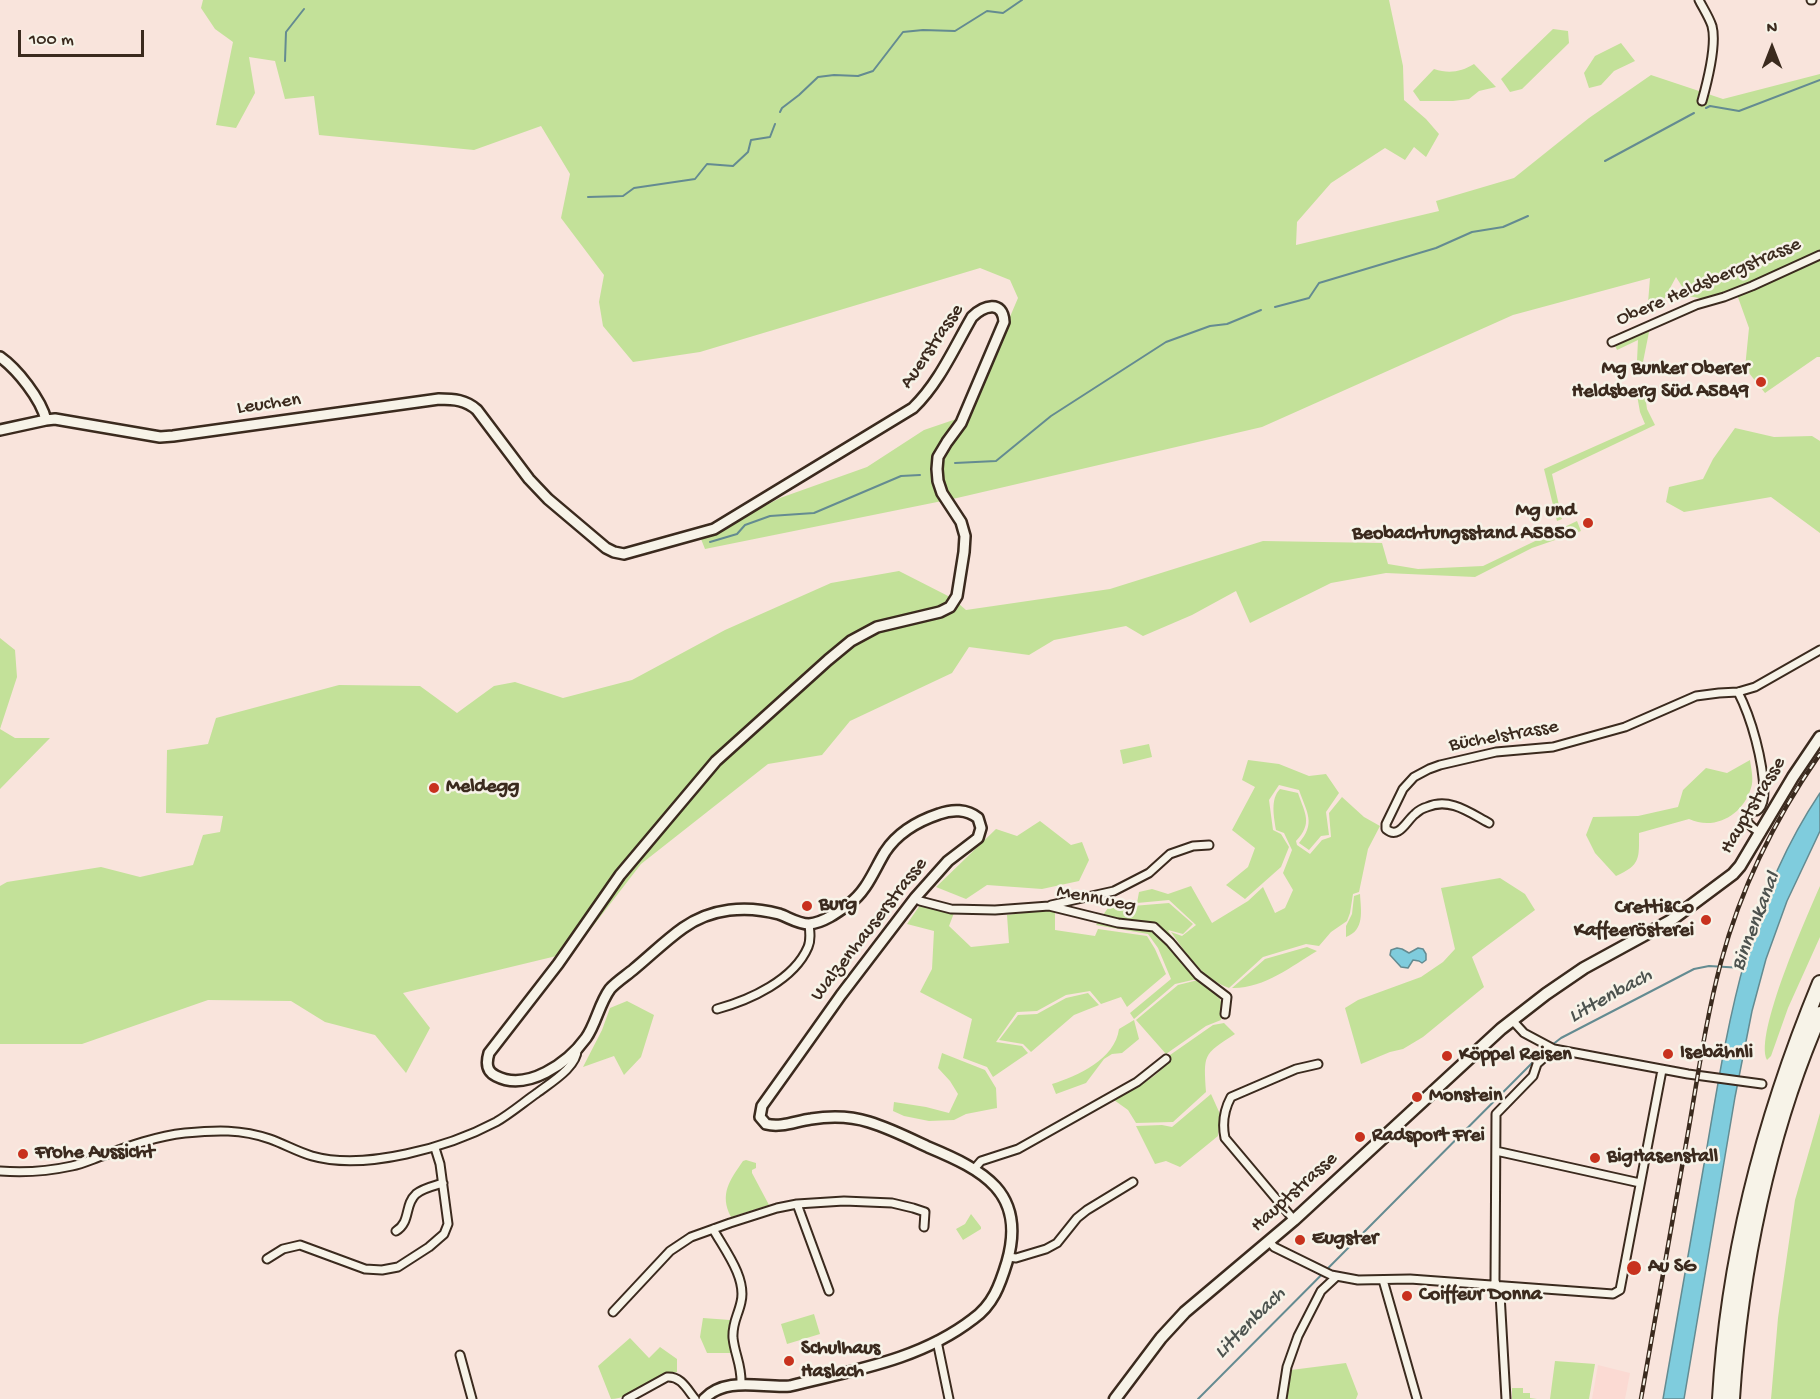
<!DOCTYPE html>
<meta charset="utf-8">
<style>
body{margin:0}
#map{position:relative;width:1820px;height:1399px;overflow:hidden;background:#f9e4dc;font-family:"Gochi Hand",sans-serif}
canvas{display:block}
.north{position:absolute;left:1742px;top:18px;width:60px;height:60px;-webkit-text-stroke:4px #f7f3e8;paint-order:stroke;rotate:0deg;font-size:16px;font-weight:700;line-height:24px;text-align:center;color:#3b2a1e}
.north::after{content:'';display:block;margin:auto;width:21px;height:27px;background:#3b2a1e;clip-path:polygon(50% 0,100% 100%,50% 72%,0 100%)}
.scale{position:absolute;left:18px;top:30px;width:126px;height:27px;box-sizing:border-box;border:3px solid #3b2a1e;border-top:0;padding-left:8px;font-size:18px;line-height:21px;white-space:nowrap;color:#3b2a1e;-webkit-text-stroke:4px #f7f3e8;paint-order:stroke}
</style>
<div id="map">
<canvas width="1820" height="1399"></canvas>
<div class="north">N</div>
<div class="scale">100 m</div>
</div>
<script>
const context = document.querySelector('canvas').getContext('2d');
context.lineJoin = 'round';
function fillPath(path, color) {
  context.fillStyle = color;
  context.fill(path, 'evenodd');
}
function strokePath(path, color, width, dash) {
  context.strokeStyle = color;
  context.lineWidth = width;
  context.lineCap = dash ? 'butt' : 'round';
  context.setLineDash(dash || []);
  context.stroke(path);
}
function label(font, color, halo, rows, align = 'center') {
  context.font = font + ' "Gochi Hand",sans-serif';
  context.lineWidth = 5;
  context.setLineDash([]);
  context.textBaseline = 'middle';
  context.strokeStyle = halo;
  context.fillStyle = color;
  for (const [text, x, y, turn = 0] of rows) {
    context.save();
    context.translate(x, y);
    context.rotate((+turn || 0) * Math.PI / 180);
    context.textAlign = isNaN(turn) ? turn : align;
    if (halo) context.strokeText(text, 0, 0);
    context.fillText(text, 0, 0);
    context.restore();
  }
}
fillPath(new Path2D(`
 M1598,1365L1630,1373L1625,1399H1592Z`), '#fbdad3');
fillPath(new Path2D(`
 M203,0H1389L1403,66L1404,100L1426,119L1439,134L1426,157L1414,147L1405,160L1385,148L1331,183L1297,222L1296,245L1439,211L1436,201L1514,178L1589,118L1651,75L1723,99L1820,74V357H1817L1765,393L1745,368L1749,328L1735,289L1715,301L1688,296L1676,277L1661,305L1648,303L1650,278L1513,315L1262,427L957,498L705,549L701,539L780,498L867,467L924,430L968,415L1018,298L1010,280L980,268L700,352L633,362L603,326L599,302L604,275L561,218L570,174L541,126L474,150L319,135L314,96L285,99L275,61L249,57L255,93L236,128L216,125L233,42L215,29L201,8Z
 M1553,29L1568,31L1569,43L1522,89L1510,92L1501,79Z
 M1621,43L1635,61L1614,71L1601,85L1589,88L1584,73L1595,56Z
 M1474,64L1496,87L1479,91L1469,99L1453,101H1420L1413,91L1434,69C1449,74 1461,72 1474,64Z
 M1650,327L1643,362L1637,361L1638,340L1617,350L1614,343Z
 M1637,395H1645L1647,409L1655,425L1552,474L1562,519L1557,521L1544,469L1645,424L1640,412Z
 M1735,428L1774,437L1812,436L1820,441V533L1771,497L1684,512L1666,502L1669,487L1703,479L1713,459Z
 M1577,521L1581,531L1532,548L1475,577L1386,573L1331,583L1250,623L1236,591L1192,615L1143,636L1126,626L1054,640L1029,655L969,647L952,673L850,721L822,755L768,764L641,864L573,952L403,993L430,1028L406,1073L375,1035L325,1022L291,1001L208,1000L82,1044H0V886L7,882L101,867L140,877L193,865L203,835L220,832L223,816L166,813L167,750L208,744L216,718L339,685L420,686L457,713L494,686L515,682L563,698L632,680L725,630L831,583L899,571L952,598L966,610L1110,589L1263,541L1382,543L1388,564L1418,569L1483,566Z
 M0,638L15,650L17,677L0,729L15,738H50L0,789Z
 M1149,744L1152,757L1123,764L1120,750Z
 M1248,760L1279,764L1309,776L1326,774L1339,793L1326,812L1329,835L1321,836L1309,850L1299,843C1316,823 1307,813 1299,790L1279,785L1269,800L1273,830L1281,834L1289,847L1281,867L1245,899L1226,885L1248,867L1255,848L1232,830L1255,787L1242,780Z
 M1750,760C1751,768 1754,780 1751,788C1743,815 1715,831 1689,819L1639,833C1639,858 1641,865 1616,876L1595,853L1586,835L1593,817L1638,816L1678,807L1683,790L1706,768L1727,773Z
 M1280,789L1298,793C1305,814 1313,823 1296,841L1297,845L1310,854L1322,840L1331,837L1329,813L1342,797L1364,817L1380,826L1368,849L1359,892L1353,894L1350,913L1347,921L1331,932L1319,946L1306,944L1263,957L1229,988C1202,978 1187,955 1171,932L1182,936L1196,925L1169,900L1137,903L1139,892L1152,889L1168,894L1191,886L1212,923L1248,901L1263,887L1275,913L1285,908L1293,890L1283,873L1292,850L1284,833L1276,830C1274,817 1270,799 1280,789Z
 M1040,821L1071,845L1082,842L1089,860L1079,881L1042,889L987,885L966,899L936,887L996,829L1017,836Z
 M1500,878L1525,894L1535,910L1472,957L1484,987L1423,1037L1403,1049L1390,1052L1361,1064L1345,1008L1358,1000L1421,977L1443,962L1455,949L1441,888Z
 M1820,886V937L1788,1008L1771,1056L1767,1060C1754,1034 1807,916 1820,886Z
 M1360,894C1361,911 1365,930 1346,937V926L1352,914L1354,896Z
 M1169,903L1193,924L1183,934L1168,930L1197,979L1175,984L1134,1019L1130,1013L1171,979L1158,948L1148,934L1096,925L1108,908Z
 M920,905L954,913L949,926L971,947L1009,943L1007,915L1045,910L1055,912V930L1095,936L1098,929L1147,936L1155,949L1166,974L1127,1007L1121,997L1101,1004L1090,991L1066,995L1037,1011L1017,1012L996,1042L1022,1046L1028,1053L993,1077L987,1067L963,1058L972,1019L920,992L932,969L934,931L907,924Z
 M1307,947L1317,951C1292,966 1263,989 1232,988L1265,959Z
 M1198,980C1214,994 1227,996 1221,1020L1206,1026L1166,1054L1136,1020L1178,985Z
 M1088,993L1099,1005L1074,1015L1031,1052L1023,1044L999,1040L1018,1015L1037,1014L1066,998Z
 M627,1001L654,1015L641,1057L624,1075L614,1056L583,1067L602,1030L610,1008Z
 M1134,1020L1139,1039L1122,1053L1112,1054L1104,1059L1086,1083L1056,1094L1052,1084C1078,1076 1115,1059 1119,1029Z
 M1224,1023L1235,1034C1202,1055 1204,1055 1206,1092L1173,1122L1136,1123L1128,1110L1114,1100C1129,1091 1167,1074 1170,1055L1213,1025Z
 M942,1053L985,1070L996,1088L997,1108L966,1114L954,1120L929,1121L904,1116L893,1111L894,1102L926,1107L949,1113L958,1094L950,1081L938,1068Z
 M1211,1094L1220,1114L1218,1136L1180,1167L1166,1161L1155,1164L1136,1126L1162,1125L1172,1127Z
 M1820,1113V1399H1771L1778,1318L1795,1200Z
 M746,1160L756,1163V1168L752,1170V1173L769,1205L731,1217C719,1194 730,1180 743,1161Z
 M971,1214L981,1227V1229L963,1240L956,1229L965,1224Z
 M814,1314L820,1334L787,1344L781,1324Z
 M703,1318L730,1320L729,1335L732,1353H707L700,1337Z
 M630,1338L649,1358L660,1347L677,1359V1372C653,1375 632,1399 611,1399L598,1366Z
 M1555,1361L1595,1364L1589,1399H1550Z
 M1346,1363L1358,1394L1356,1399H1287V1386L1291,1370Z
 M1512,1388H1523V1393H1530V1398L1537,1399H1512Z`), '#c3e199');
const water = new Path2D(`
 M1820,793V831L1787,901L1766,959L1752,1011L1735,1097L1684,1399H1663C1677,1317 1692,1235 1706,1153C1728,1024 1745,905 1820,793Z
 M1397,948L1402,949L1409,953L1418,948L1423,949L1426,954V960L1422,963L1419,961L1413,960L1408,968L1401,967L1390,955L1391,950Z`);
fillPath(water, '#7fccdd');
strokePath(water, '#648b91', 1.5);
strokePath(new Path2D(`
 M285,61L286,32L304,9
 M1706,108L1710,106L1739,111L1820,80
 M780,112L782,108L799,95L818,77L834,75L858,76L873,71L903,32L923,30L955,31L987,11L1003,13L1022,0
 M1605,161L1694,113
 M588,197L623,196L634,188L695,179L707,164L733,166L748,152L751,140L770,137L775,124
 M1275,307L1309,298L1319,283L1436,248L1472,232L1503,227L1528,216
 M955,463L996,461L1051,416L1166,342L1210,326L1227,324L1261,310
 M710,542L737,534L745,525L770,516L814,513L901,476L920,475
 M1552,1045L1561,1038L1694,969L1709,966L1743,968
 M1198,1399L1547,1048`), '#648b91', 2);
const minor = new Path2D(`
 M1699,0C1703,8 1709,17 1712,26C1717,45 1707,83 1702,101
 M1811,0H1812
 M1612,342L1696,305L1724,297L1752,286L1820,255
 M1738,692C1752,719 1763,761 1764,791C1764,796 1763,805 1759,809C1754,814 1758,808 1751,813C1740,820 1754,829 1761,833
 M1489,823C1470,813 1450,797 1427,807C1423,808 1418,811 1415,814C1406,821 1399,840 1386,829V824L1403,789L1414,777L1429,769L1440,765L1496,752L1553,747L1625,727L1696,696L1719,693L1738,692L1755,687L1820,650
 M915,898L920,901L951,909L995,910L1049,906L1118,923L1154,927L1170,942L1198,975L1227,997L1225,1014
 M1051,905L1114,891L1149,873L1170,854L1193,846L1209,845
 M717,1009C750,1000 794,980 808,947C811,940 810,932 809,924
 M1512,1020L1524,1033L1554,1049L1688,1074L1762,1084
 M1496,1151L1640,1183
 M975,1168L981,1161L1018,1149L1137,1082L1166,1059
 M0,1171C23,1173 49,1171 72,1166C82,1164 93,1159 102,1156C129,1146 157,1136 185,1133C216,1130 241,1129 270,1139C284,1144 298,1152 312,1156C365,1171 449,1147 496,1122C510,1114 524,1102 537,1093C550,1083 579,1066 577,1048
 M797,1204L829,1291
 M1294,1220L1225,1138C1222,1124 1224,1110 1231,1097L1296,1069L1318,1064
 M713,1229C724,1249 747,1278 741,1302C738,1316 732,1323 733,1338C735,1356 742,1365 741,1385
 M396,1231C411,1222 404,1205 416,1194C423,1188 434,1186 443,1183
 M1269,1241L1274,1247L1331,1275L1358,1280L1410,1279L1613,1294L1620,1290L1662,1070
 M1008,1257L1016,1258L1046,1249L1057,1243L1077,1218L1087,1210L1133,1182
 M267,1259L283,1249L300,1245L365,1269L382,1270L398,1267L429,1247L444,1234L448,1224L440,1164L435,1148
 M1383,1280L1417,1399
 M613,1312L670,1251L691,1237L730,1223L777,1208L797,1204L844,1201L892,1203L913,1208L925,1212L924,1227
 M937,1341L949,1399
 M460,1355L472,1399
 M627,1399L667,1377C681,1376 687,1389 695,1399
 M1282,1399L1287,1367L1298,1336L1321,1291L1336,1277
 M1506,1399L1500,1294L1495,1281L1496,1114L1533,1076L1537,1064L1554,1049`);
const tertiary = new Path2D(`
 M0,357C17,369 41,399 46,420
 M0,430L46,420L55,419L160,437L173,436L439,399C454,399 466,400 477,410L529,479L548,499L606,548L614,552L624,554L714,529L913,408C939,383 954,348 972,317C983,306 1003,299 1004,322L961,423L947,442L938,457L937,469L938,481L942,493L961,522L965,536L964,552L957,596L950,607L940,612L877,627L851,641L828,660L716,761L620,875L558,964L489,1053C486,1063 486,1071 496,1076C527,1092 568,1063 586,1038C596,1024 599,1004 610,989C616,982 627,975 634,969C651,955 666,940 683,928C711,908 746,905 779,914C788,917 798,924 809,924C823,923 838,912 849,904C867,891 874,870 885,852C898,832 918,821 939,814C952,809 967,809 978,818L981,828L978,838L948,861L915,898L841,995L797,1057L762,1106L760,1117L766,1124C781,1128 796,1121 811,1119C830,1116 850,1116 869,1122C889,1128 909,1138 928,1147C983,1170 1027,1192 1007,1262C1000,1285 993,1305 973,1319C920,1360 854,1370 790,1386C761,1388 726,1376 704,1399`);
const primary = new Path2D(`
 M1115,1399L1161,1338L1185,1312L1294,1220L1501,1029L1546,994L1584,968L1670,921L1733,874L1740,866L1793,777L1820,737`);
const motorway = new Path2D(`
 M1720,1399C1728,1255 1765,1116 1820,983
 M1732,1399C1740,1271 1768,1132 1820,1014`);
strokePath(minor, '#3b2a1e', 11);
strokePath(tertiary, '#3b2a1e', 14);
strokePath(primary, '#3b2a1e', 15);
strokePath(motorway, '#3b2a1e', 18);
strokePath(minor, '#f7f3e8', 7);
strokePath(tertiary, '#f7f3e8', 9);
strokePath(primary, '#f7f3e8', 10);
strokePath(motorway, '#f7f3e8', 14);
const rail = new Path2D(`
 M1641,1399C1656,1314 1671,1229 1686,1144C1697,1083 1705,1022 1721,962C1741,887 1776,817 1820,754`);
strokePath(rail, '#3b2a1e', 4.5);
strokePath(rail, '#f7f3e8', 2, [7]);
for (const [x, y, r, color] of [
 [1761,382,6,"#c8321e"],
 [1588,523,6,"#c8321e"],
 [434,788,6,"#c8321e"],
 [807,906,6,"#c8321e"],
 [1706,920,6,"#c8321e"],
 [1668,1054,6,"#c8321e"],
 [1447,1056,6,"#c8321e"],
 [1417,1097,6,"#c8321e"],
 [1360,1137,6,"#c8321e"],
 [23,1154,6,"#c8321e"],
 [1595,1158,6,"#c8321e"],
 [1300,1240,6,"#c8321e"],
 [1634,1268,8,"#c8321e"],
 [1407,1296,6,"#c8321e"],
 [789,1361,6,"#c8321e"]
]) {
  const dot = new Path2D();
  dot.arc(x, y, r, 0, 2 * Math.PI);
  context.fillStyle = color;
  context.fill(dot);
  strokePath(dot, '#f7f3e8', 2);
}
label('20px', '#3b2a1e', '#f7f3e8', [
 ["Obere Heldsbergstrasse",1709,283,-23],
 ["Auerstrasse",933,347,-56],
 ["Leuchen",269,405,-8],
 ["Büchelstrasse",1504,737,-10],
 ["Hauptstrasse",1754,806,-59],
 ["Mennweg",1096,900,11],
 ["Walzenhauserstrasse",870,930,-52],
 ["Hauptstrasse",1295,1193,-42]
]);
label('bold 20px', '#3b2a1e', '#f7f3e8', [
 ["Mg Bunker Oberer",1749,370,"right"],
 ["Heldsberg Süd A5849",1749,393,"right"],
 ["Mg und",1576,512,"right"],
 ["Beobachtungsstand A5850",1576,535,"right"],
 ["Meldegg",446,788],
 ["Burg",819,906],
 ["Cretti&Co",1694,909,"right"],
 ["Kaffeerösterei",1694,932,"right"],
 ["Isebähnli",1680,1054],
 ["Köppel Reisen",1459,1056],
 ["Monstein",1429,1097],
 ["Radsport Frei",1372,1137],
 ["Frohe Aussicht",35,1154],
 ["BigHasenstall",1607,1158],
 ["Eugster",1312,1240],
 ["Au SG",1648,1268],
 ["Coiffeur Donna",1419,1296],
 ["Schulhaus",801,1350],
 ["Haslach",801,1373]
], 'left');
label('italic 21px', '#4c524e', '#f7f3e8', [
 ["Binnenkanal",1757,922,-69],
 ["Littenbach",1611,997,-29],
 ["Littenbach",1251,1324,-45]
]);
</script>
